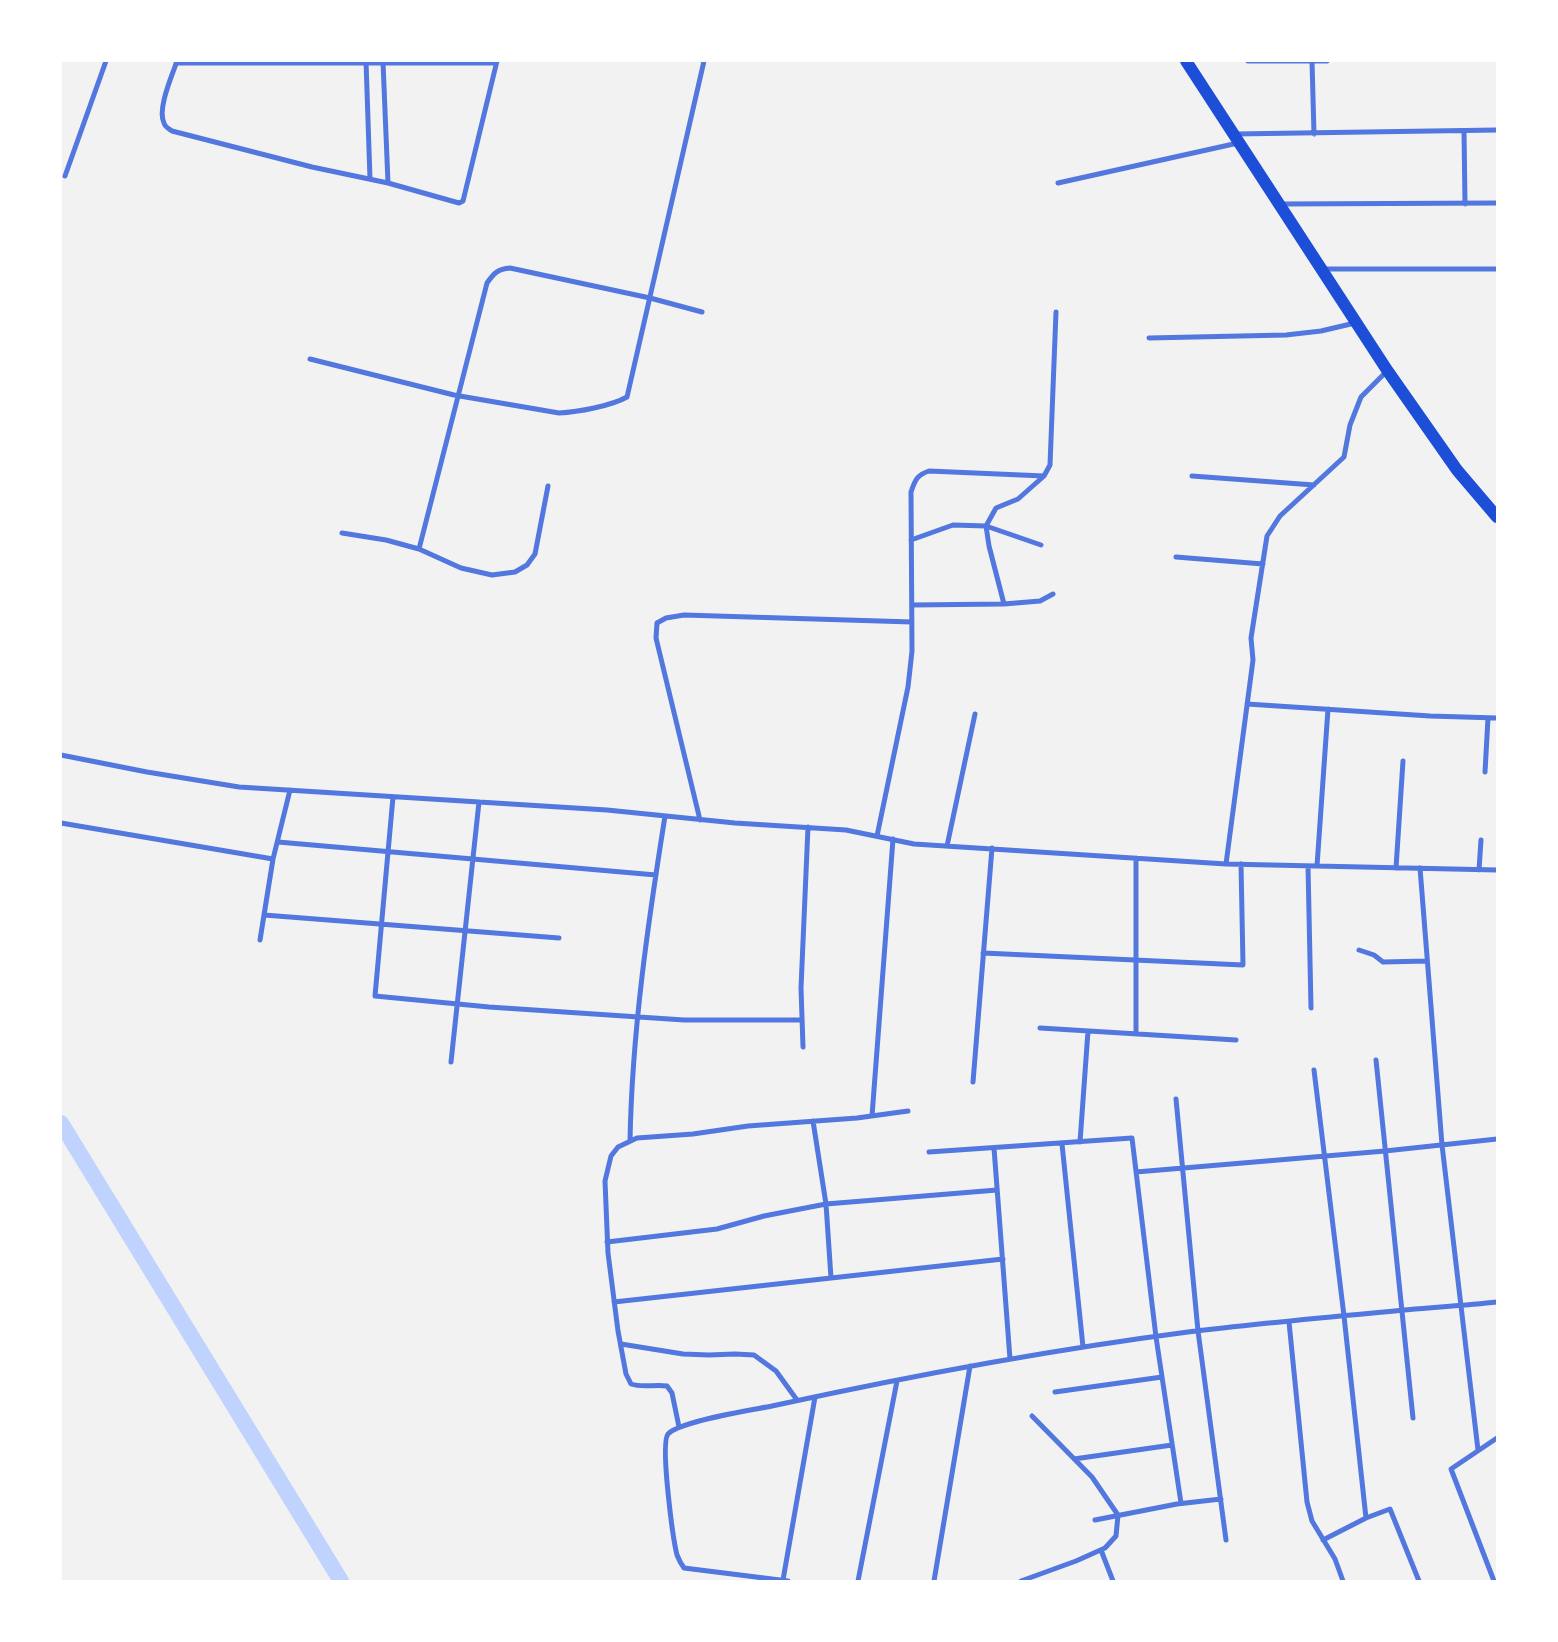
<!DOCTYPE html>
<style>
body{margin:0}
#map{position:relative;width:1558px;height:1642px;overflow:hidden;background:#f2f2f2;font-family:Figtree,sans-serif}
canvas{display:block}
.frame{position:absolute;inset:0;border:62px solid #fff;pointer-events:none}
</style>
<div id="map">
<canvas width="1558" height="1642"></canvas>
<div class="frame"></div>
</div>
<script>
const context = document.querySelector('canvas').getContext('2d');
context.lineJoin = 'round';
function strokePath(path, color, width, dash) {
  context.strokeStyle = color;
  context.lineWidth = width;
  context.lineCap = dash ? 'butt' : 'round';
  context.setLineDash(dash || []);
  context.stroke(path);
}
strokePath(new Path2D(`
 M61,1123L341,1581`), '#bfd3fe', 16);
strokePath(new Path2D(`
 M177,61C172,76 157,109 164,123C165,127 169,129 172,131L312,167L388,183L459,203L463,201L497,61
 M366,61L370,179
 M1248,61H1327
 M1312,61L1314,134
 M383,62L388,183
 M176,63H496
 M1464,131L1465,204
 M1235,134L1497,130
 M65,176L106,61
 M1058,183L1238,143
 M1281,204L1497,203
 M1324,269H1497
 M1149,338L1286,335L1321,331L1355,323
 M310,359L454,395L559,413C578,412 611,406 627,397L704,61
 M1192,476L1314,485
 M342,533L386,540L419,549L461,568L492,575L515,572L527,565L535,554L548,486
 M911,540L953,525L986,526L1041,545
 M419,549L487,283C494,273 498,269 510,268L650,298L702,312
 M1176,557L1263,564
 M1004,604L989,546L986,526L996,508L1018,499L1044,476L1050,465L1056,312
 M912,605L1004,604L1040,601L1053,594
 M1247,704L1430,716L1497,718
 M61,755L147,772L239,787L607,810L735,823L846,830L914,844L1226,864L1497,870
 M1485,772L1488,718
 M393,797L375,996L489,1007L684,1020H802
 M700,820L656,638L657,623L666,618L684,615L912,622
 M61,823L273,859
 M877,836L908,687L912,651L911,492C915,480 917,475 929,471L1044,476
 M278,842L656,875
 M947,846L975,714
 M1136,858V1034
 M1226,864L1253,660L1251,638L1267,536L1280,516L1344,457L1350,425L1361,397L1387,371
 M1308,866L1311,1008
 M1317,866L1328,709
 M1396,868L1403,761
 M1420,868L1442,1145L1478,1450
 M1479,870L1481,840
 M264,915L559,938
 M260,940L273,859L290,790
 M1359,950L1374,955L1383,962L1427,961
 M983,953L1243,965L1241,864
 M1040,1028L1236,1040
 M803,1047L801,988L808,827
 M1376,1060L1413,1418
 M451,1062L479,802
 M1314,1070L1344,1316L1366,1518
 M973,1082L992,848
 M1176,1099L1198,1331L1226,1540
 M872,1116L893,839
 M813,1121L826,1204L831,1278
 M630,1141C632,1032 648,923 665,816
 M1080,1142L1088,1031
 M1062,1144L1083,1347
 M994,1148L1010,1359
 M929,1152L1132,1138L1156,1337L1181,1503
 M1136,1172L1385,1151L1497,1139
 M607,1242L717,1229L764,1216L826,1204L997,1190
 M614,1302L1003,1259
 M1289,1322L1307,1502L1312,1521L1335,1559L1343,1581
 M621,1344L683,1354L709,1355L735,1354L754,1355L776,1371L797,1400
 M1055,1392L1162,1377
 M679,1427L672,1393L667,1386C655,1384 643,1388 631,1384L626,1374L618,1331L608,1253L605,1181L611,1156L618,1147L637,1138L693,1134L748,1126L857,1118L908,1111
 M1074,1459L1172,1445
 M1095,1520L1177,1504L1221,1499
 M1323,1540L1366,1518L1390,1509L1419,1581
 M1101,1550L1113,1581
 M783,1580L815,1397
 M788,1581L684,1568C681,1564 679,1560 677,1555C673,1539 660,1444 668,1434C679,1421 752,1410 772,1406C910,1376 1049,1350 1188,1332C1253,1324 1319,1318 1384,1312C1422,1308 1459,1306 1497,1302
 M858,1581L897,1381
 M934,1581L970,1366
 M1021,1581L1076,1561L1105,1548L1116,1536L1118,1515L1092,1477L1032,1416
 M1494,1581L1451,1469L1497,1438`), '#5277de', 5);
strokePath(new Path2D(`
 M1186,61L1387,370L1457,470L1497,517`), '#1d4ed8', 12);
</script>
